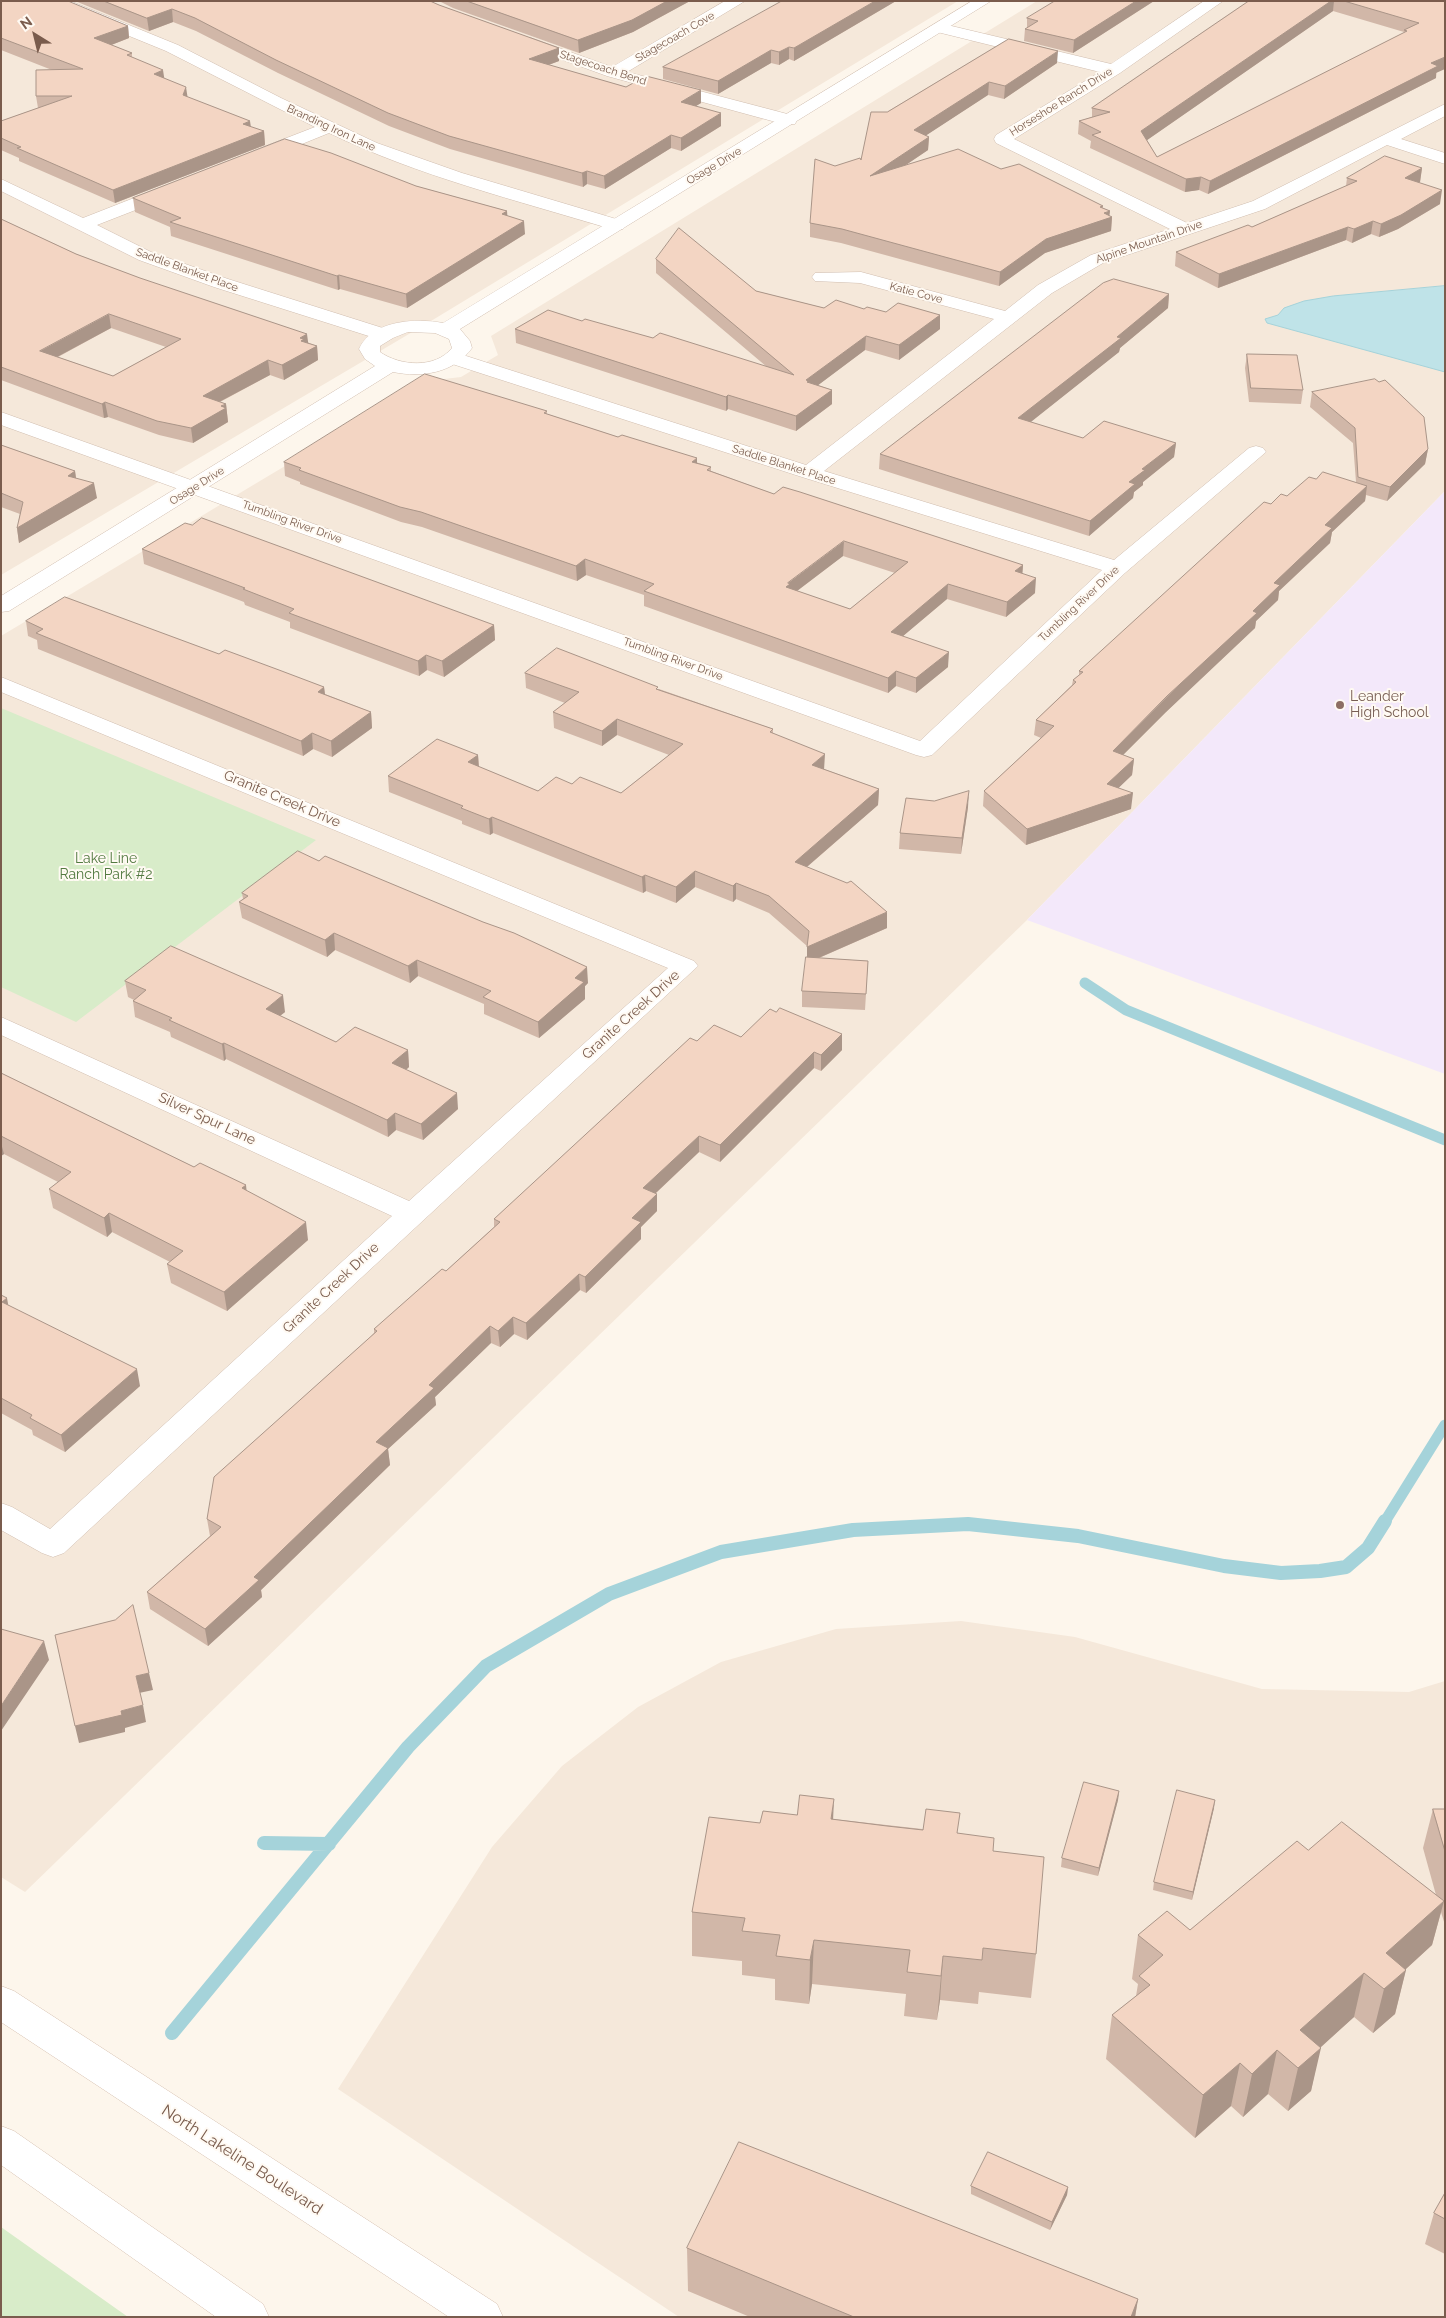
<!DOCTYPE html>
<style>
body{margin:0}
#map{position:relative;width:1446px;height:2318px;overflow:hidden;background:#fdf6ec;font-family:Raleway,sans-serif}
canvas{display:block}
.frame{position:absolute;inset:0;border:2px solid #7a5c4d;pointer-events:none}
.north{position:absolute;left:10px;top:10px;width:50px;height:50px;-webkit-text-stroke:4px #fffaf3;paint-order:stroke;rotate:324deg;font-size:14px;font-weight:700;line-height:20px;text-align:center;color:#7a5c4d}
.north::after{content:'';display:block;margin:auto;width:18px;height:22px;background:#7a5c4d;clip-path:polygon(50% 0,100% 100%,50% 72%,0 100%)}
</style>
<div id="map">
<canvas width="1446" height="2318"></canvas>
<div class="frame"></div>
<div class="north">N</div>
</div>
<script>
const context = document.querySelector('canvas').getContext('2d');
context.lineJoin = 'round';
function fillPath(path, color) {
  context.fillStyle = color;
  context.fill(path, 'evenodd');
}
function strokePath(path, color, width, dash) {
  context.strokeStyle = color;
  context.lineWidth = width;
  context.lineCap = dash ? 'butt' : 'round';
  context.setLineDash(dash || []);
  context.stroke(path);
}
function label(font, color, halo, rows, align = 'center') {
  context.font = font + ' Raleway,sans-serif';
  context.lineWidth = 4;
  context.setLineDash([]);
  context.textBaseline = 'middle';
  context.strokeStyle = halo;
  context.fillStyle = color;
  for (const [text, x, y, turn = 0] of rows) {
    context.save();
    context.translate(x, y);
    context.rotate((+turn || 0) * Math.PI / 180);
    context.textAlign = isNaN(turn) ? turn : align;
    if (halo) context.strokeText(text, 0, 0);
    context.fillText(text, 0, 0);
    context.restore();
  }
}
fillPath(new Path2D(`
 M1,1H958L431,321L1,575Z
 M1037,1H1445V491L1027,920L25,1892L1,1877V636L427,381L461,377L498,355L491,336Z
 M961,1621L1075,1637L1262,1689L1409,1692L1445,1681V2317H679L338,2089L492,1847L562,1766L638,1707L721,1662L836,1629Z`), '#f5e8da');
fillPath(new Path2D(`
 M1445,491V1074L1027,920Z`), '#f3e8fa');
fillPath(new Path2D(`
 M1,708L316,840L76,1022L1,987Z
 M1,2227L128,2317H1Z`), '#d8ecc9');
const water = new Path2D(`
 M1445,286V372L1267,323L1265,319L1278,315L1284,308L1304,301L1333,296Z`);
fillPath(water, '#bfe3e8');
strokePath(water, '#a5d3da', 1);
strokePath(new Path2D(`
 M1085,983L1126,1010L1445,1140
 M1384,1523L1445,1425`), '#a5d3da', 11);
strokePath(new Path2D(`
 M264,1843L329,1844
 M172,2033L408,1747L486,1666L609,1594L721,1552L853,1530L968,1524L1078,1536L1224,1566L1281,1573L1320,1571L1346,1567L1368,1548L1385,1521`), '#a5d3da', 14);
const minor = new Path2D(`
 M48,1H70L178,45L281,98L377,143L462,173L623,221L626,225L623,229H611C516,200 418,176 329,133L265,159H253L250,155L253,151L315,127L166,51L51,4Z
 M725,1H745L627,72L795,116L797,120L795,124H783L607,76L519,44L517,41L519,38H531L612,67Z
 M1204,1H1223L1120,73L1014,139L1187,223L1253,201L1445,104V116L1401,139L1445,153V164L1387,145L1265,209L1103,263L1052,293L824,471L1114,560L1249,448L1256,446L1263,448L1266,452L1125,573L932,755L924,757L916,755L1,425V412L920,741L1102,570L802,477L446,362L443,358L446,354L453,352L460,354L806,465L994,319L860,283L815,281L812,277L815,273L861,272L1005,311L1038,285L1091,255L1170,229L996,143L994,139L996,135L1100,72L933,31L931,28L933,25L939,23L1111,64Z
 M1,179L83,218L162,187H174L177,191L174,195L97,225L151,252L228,279L389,330L391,334L389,338L382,340L375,338L214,287L139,260L1,191Z
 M1,677L694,961L698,966L64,1553L53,1557L42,1553L1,1530V1503L12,1507L50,1529L392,1216L1,1035V1017L409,1201L668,968L1,692Z`);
const tertiary = new Path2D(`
 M972,1H991L460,329L470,341L472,348C454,373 422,378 393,372L9,611L1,612V596L375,366L365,359L359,349C372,320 416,318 443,323ZM408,332L435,333L449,339L452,348C435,369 400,366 380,352V346L393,338Z`);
const secondary = new Path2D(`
 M1,1986L14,1991L497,2304L503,2317H449L1,2022Z
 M1,2126L14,2131L263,2304L269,2317H216L1,2165Z`);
strokePath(minor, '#d1beb0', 1);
strokePath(tertiary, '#d1beb0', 1);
strokePath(secondary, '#d6c0b0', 1);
fillPath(minor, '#fff');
fillPath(tertiary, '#fff');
fillPath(secondary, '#fff');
fillPath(new Path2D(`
 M1,1L128,26L129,38L111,45L132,53V57L164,78L187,97L251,127L264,131L265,145L115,203L19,161V158L1,150V121L38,108L36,96L52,70L1,50Z
 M75,1H430L439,5L559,48V61L548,65L626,87L701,103L696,106L721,126L681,151L671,148L605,189L587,184L583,187L450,149L389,126L278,73L196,31L173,22L149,31Z
 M439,1H690L633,32L579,53L453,8Z
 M896,1L794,61L789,59L779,65L771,63L718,94L663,79V67Z
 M1154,1L1073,53L1024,41L1025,29L1027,28V18Z
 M1249,1H1445L1436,78L1208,194L1199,190L1185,192L1090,148L1091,141L1078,134L1079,121L1092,117V108ZM1333,11L1404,32V33L1157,157L1147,140Z
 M1009,39L1057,63L1004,99L988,95L926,135L929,137L928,150L906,165L1001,169L1103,206V208L1110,211L1109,216L1112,217L1111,231L1045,253L999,286L841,243L810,237V223L835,166L861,160L887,112Z
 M1422,168L1420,182H1419L1440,204L1398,229L1379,237L1371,234L1352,243L1346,240L1218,288L1175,266L1176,252L1252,227L1346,186L1347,178Z
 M416,186L507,211V216L525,234L407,308L340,289L338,290L171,236L170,227L135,212L133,198Z
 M1,219L76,254L317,346L318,360L284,380L270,375L220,402L226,404L228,422L193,443L159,435L108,417L104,418L1,380ZM111,328L166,347L113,376L58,357Z
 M656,259L756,291L824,308L864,309L886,312L940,315V329L899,360L865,350L818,385L832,390V404L796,431L728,409L726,411L516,343L515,329L582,321L653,338L767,367L656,273Z
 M1169,294L1168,308L1120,348L1119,352L1030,422L1083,438L1176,443L1174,457L1143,482V485L1134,492L1133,498L1089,536L879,469L880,454Z
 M1247,354L1303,390L1301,404L1249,402L1245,368Z
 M1312,392L1428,449L1425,464L1387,501L1366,495L1365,501L1332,532L1330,543L1279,591L1278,600L1256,621L1255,628L1166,712L1123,755L1134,759L1132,775L1118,788L1131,809L1026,845L983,806L984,791L1041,738L1034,735L1036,720L1072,685L1073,680L1079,675V671L1271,504L1287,496L1316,479L1356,482L1353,443L1310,407Z
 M547,411V414L711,467V471L774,494L1023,565L1022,573L1035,593L1006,617L947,599L903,636L948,667L916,693L896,686L888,693L644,606V595L586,575L577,581L422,527L401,522L300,484V482L285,476L284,462ZM843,556L895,573L850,609L797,591Z
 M1,445L75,471L76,478L97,498L19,543L17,528L20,514L1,507Z
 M142,549L494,625L495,640L444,677L427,670L419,676L290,628V622L245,605L244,602L144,564Z
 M26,621L219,654L324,687L325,694L371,712L372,728L332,757L313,749L303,756L38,649L37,640L28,636Z
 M525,673L659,689L773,729V733L824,769L879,789L878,805L807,867L887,928L819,958L868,961L865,1010L802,1007V991L807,957V946L769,913L736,899L733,902L695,887L676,903L646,891L643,893L493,833L490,835L462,824V821L389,792L388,776L478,755L479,767L538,791L572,784L621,793L669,755L617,735L602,746L554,728L553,712L565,703L526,688Z
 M968,807L961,854L899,849L900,833Z
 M242,893L588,983L585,986V999L539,1038L484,1014V1004L418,976L410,983L335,950L327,957L242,918L239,902L243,899Z
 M125,981L285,1012L280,1016L336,1042L408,1050L409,1067L406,1070L458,1109L423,1140L396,1130L388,1137L226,1059L224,1061L171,1037L170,1032L135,1017L133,1001L134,1000L128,997Z
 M776,1012L842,1034V1050L821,1071L814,1068L720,1162L699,1152L655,1194L657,1211L641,1227V1239L586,1293L580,1290L527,1340L514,1334L500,1347L491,1343L435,1397L436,1405L388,1449L390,1465L261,1590L262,1597L208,1646L150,1609L147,1592L210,1536L207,1519L374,1333V1329L446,1271L494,1227V1219L697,1041L741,1037Z
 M1,1073L194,1167L246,1185V1191L308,1240L227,1311L171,1283L167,1264L170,1262L112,1232L107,1237L53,1208L49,1189L58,1182L4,1154L1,1156Z
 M1,1295L8,1305L140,1386L65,1452L33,1435L32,1430L1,1413Z
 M1119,1791L1118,1800L1098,1876L1061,1867L1062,1858Z
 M1214,1808L1192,1900L1153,1890L1154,1882Z
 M1433,1809H1445V1925L1441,1912L1432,1945L1406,1969L1395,2014L1373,2033L1354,2017L1320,2047L1311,2091L1288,2111L1268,2094L1243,2117L1231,2106L1195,2138L1106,2059L1112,2015L1136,1996L1138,1984L1132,1979L1138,1935L1190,1930L1308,1850L1436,1895L1423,1848Z
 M833,1819L958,1833L993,1851L1036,1954L1031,1998L979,1992L978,2004L940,2000L937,2020L904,2016L906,1994L812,1984L809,2004L775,2000V1979L742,1975V1961L692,1956V1912L760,1823Z
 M971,2186L1068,2187L1067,2195L1050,2230L971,2194Z
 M1445,2193V2254L1425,2244L1434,2213Z
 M687,2248L1138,2299L1135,2317H750L688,2291Z`), '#d1b7a8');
fillPath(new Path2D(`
 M667,1H690L633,32L579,53L578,40Z
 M875,1H896L794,61V48Z
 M1136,1H1154L1073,53L1074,40Z
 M1331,1H1334L1333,11L1140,145L1141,131Z
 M172,9L173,22L149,31L147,18Z
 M128,26L129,38L96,51L94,38Z
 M789,47V59L779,65V52Z
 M559,48V61L530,72L529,59Z
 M771,50V63L718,94V81Z
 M1058,51L1057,63L1004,99L1005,86Z
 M1445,57V69L1436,73V78L1208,194L1210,181L1431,63Z
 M163,70L165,83L154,74Z
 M989,82L988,95L913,144L914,130Z
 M186,87L188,100L183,95Z
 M701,90V103L681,115V102Z
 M721,113V126L681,151V138Z
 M250,121L252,134L243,124Z
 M264,131L265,145L115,203L113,190Z
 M671,135V148L605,189L604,176Z
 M929,137L928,150L870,189V176Z
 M1422,168L1420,182L1403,191L1405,178Z
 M587,171V184L583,187L582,173Z
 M1201,177L1199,190L1185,192L1186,179Z
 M1442,190L1440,204L1398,229L1379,237L1381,224Z
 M507,211L508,224L502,214Z
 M1110,211L1109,218L1112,217L1111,231L1045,253L999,286L1000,272L1046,239Z
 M524,221L525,234L407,308L406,294Z
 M1373,221L1371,234L1352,243L1354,229Z
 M1348,227L1346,240L1218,288L1219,274Z
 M339,275L340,289L338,290L337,276Z
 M1169,294L1168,308L1120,348L1119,352L1017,433L1018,418Z
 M109,314L111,328L42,365L40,351Z
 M940,315V329L899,360V345Z
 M307,334L309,349L317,346L318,360L284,380L282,365L300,338Z
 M866,336L865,350L809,392L806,380Z
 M268,360L270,375L204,410L203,396Z
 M832,390V404L796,431V416Z
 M728,395V409L726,411V397Z
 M105,402L108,417L104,418L102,404Z
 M226,404L228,422L193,443L191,428Z
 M1176,443L1174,457L1143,482V485L1134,492L1133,498L1089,536L1090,521L1142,469Z
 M1428,449L1425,464L1387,501L1390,487Z
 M697,458V473L692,462Z
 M75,471L77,486L68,476Z
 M94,483L97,498L19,543L17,528Z
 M1367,486L1365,501L1332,532L1330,543L1279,591L1278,600L1256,621L1255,628L1166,712L1111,767L1113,751L1253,611L1274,583L1325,525Z
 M844,541L843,556L789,597L786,587L788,583Z
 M585,559L586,575L577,581L576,566Z
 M1023,565L1022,580L1015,571Z
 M1036,578L1035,593L1006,617L1007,602Z
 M948,584L947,599L890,647L891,632Z
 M494,625L495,640L444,677L442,661Z
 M949,652L948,667L916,693V678Z
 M426,655L427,670L419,676L418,661Z
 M896,671V686L888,693V678Z
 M324,687L326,703L318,692Z
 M371,712L372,728L332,757L331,741Z
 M617,719V735L602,746V731Z
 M312,733L313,749L303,756L301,741Z
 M825,754L824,770L812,765Z
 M478,755L479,770L468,762Z
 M1134,759L1132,775L1106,800L1107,784Z
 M879,789L878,805L794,878L795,862Z
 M969,791L968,807L961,854L962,838Z
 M1133,793L1131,809L1026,845L1027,829Z
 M492,817L493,833L490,835L489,819Z
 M695,871V887L676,903V887Z
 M645,875L646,891L643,893L642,877Z
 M736,883V899L733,902V886Z
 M887,912V928L807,963V947Z
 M334,933L335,950L327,957L325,940Z
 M417,960L418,976L410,983L408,966Z
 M587,967L588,983L585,986V999L539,1038L538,1022L575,978Z
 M283,995L285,1012L268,1025L266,1009Z
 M842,1034V1050L821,1071V1055Z
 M224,1043L226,1059L224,1061L222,1044Z
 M408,1050L409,1067L394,1080L392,1063Z
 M814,1052V1068L720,1162V1145Z
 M457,1093L458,1109L423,1140L421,1124Z
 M395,1113L396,1130L388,1137L387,1120Z
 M699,1136V1152L643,1205V1188Z
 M1,1143L4,1154L1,1156Z
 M246,1185L248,1204L242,1188Z
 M657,1194V1211L641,1227V1239L586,1293L585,1277L632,1218Z
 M109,1213L112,1232L107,1237L104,1218Z
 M306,1222L308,1240L227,1311L224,1292Z
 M579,1274L580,1290L527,1340L526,1323Z
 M7,1298L10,1315L2,1302Z
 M513,1317L514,1334L500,1347L498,1331Z
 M490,1326L491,1343L435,1397L436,1405L388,1449L390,1465L261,1590L262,1597L208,1646L205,1629L254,1577L376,1442L429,1385Z
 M137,1369L140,1386L65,1452L61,1435Z
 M44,1641L49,1660L1,1731V1706Z
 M149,1673L153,1690L139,1693L136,1676Z
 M143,1705L146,1722L125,1728V1732L79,1743L75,1726L121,1711Z
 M1119,1791L1118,1800L1098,1876L1099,1868Z
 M834,1799L832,1843L831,1819Z
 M1215,1800L1214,1808L1192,1900L1193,1892Z
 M1444,1901L1432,1945L1384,1989L1386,1953Z
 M814,1940L812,1984L809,2004L810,1960Z
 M943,1956L940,2000L937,2020L941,1976Z
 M1406,1970L1395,2014L1373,2033L1384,1989Z
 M1364,1973L1354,2017L1298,2068L1300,2030Z
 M1321,2048L1311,2091L1288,2111L1298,2068Z
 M1277,2050L1268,2094L1243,2117L1252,2074Z
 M1240,2063L1231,2106L1195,2138L1203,2095Z
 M1068,2187L1067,2195L1050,2230L1052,2222Z
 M1138,2299L1135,2317H1131Z`), '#aa9588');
const building = new Path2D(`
 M1,1H68L128,26L94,38L132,53L127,55L163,70L154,74L186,87L183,95L250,121L243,124L264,131L113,190L17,148L21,147L1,138V121L72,96H36V70L83,69L1,38Z
 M104,1H430L439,5L559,48L529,59L626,87L646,76L701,90L681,102L721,113L681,138L671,135L604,176L587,171L582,173L449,136L388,113L276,60L195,18L172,9L147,18Z
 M467,1H667L632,20L578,40Z
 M782,1H875L794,48L789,47L779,52L771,50L718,81L663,67Z
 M1055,1H1136L1074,40L1025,29L1038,21L1027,18Z
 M1249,1H1331L1141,131L1157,157L1407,31L1404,30L1419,23L1344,1H1445V57L1431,63L1438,66L1210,181L1201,177L1186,179L1092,135L1101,132L1079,121L1110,112L1092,108Z
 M1009,39L1058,51L1005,86L989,82L914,130L929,137L870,176L958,149L1001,169L1019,164L1103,206L1100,207L1110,211L1104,213L1112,217L1046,239L1000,272L842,229L810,223L815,159L835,166L860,158L861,160L871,112H887Z
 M285,139L331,153L416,186L507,211L502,214L524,221L406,294L339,275L337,276L170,222L181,218L133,198Z
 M1385,156L1422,168L1405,178L1442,190L1401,215L1381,224L1373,221L1354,229L1348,227L1219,274L1176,252L1248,225L1252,227L1357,181L1347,178Z
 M1,219L76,254L140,278L307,334L300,338L304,339L301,341L317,346L282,365L268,360L203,396L226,404L221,406L226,408L191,428L157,421L105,402L102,404L1,367ZM109,314L181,339L113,376L40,351Z
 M679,228L756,291L824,308L836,300L864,309L867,307L886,312L898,303L940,315L899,345L866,336L806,380L809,381L807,382L832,390L796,416L728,395L726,397L515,329L548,310L582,321L585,319L653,338L660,333L794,375L656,259Z
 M1114,279L1169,294L1117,337L1121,338L1018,418L1083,438L1104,421L1176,443L1142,469L1145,470L1129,482L1135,484L1090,521L880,454L1103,283Z
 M1247,354L1297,355L1303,390L1251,388Z
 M425,374L547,411L544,413L618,437L622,435L697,458L692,462L711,467L707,470L774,494L783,487L800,492L1023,565L1015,571L1036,578L1007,602L948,584L891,632L949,652L916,678L896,671L888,678L644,591L654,584L585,559L576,566L421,512L400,507L299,470L301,468L284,462ZM844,541L908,562L850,609L786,587L790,584L788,583Z
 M1375,379L1379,382L1385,380L1424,417L1428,449L1390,487L1358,477L1355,428L1312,392Z
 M1,445L75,471L68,476L94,483L17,528L23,502L1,493Z
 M1323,472L1367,486L1325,525L1332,528L1274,583L1280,585L1253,611L1257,613L1167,696L1113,751L1134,759L1107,784L1133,793L1027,829L984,791L1054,726L1036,720L1076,682L1073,680L1083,672L1079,671L1264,502L1271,504L1281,494L1287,496L1309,477L1316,479Z
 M202,518L494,625L442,661L426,655L418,661L289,613L294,609L243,589L245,588L142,549L185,523L192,525Z
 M65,597L219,654L225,650L279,670L324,687L318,692L371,712L331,741L312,733L301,741L36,633L43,629L26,621Z
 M557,648L658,687L656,689L773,729L770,732L825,754L812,765L879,789L795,862L847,883L851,881L887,912L807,947L809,931L769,896L736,883L733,886L695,871L676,887L645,875L642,877L492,817L489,819L461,808L463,806L388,776L437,739L478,755L468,762L538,791L556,777L572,784L580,777L621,793L683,744L617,719L602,731L553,712L579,692L525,673Z
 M969,791L962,838L900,833L906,798L934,801Z
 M298,851L319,861L325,856L483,922L514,933L587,967L575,978L584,982L538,1022L483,997L491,991L417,960L408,966L334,933L325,940L239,902L248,896L242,893Z
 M171,946L283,995L266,1009L336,1042L355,1027L408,1050L392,1063L457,1093L421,1124L395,1113L387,1120L224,1043L222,1044L169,1020L172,1018L133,1001L146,990L125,981Z
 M806,957L868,961L866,994L802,991Z
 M780,1008L842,1034L821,1055L814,1052L720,1145L699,1136L643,1188L657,1194L632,1218L641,1222L585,1277L579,1274L526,1323L513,1317L498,1331L490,1326L429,1385L434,1388L376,1442L388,1448L254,1577L259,1580L205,1629L147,1592L221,1527L207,1519L214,1477L377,1331L374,1329L442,1269L446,1271L500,1222L494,1219L690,1038L697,1041L714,1025L741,1037L770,1009L776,1012Z
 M1,1073L194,1167L200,1163L246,1185L242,1188L306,1222L224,1292L167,1264L183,1251L109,1213L104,1218L49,1189L71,1172L1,1136Z
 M1,1295L7,1298L2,1302L137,1369L61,1435L30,1418L32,1415L1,1398Z
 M133,1605L149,1673L136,1676L143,1705L121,1711L122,1715L75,1726L55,1635L115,1620Z
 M1,1629L44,1641L1,1706Z
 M1084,1782L1119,1791L1099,1868L1062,1858Z
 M1177,1790L1215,1800L1193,1892L1154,1882Z
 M800,1795L834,1799L831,1819L887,1826L923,1830L926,1809L960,1813L957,1833L994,1838L993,1851L1044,1857L1036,1954L983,1948L982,1960L943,1956L941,1976L907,1972L910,1950L814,1940L810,1960L776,1956L780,1935L742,1931L745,1918L692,1912L709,1817L760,1823L763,1811L797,1815Z
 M1433,1809H1445V1851Z
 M1342,1822L1444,1901L1386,1953L1406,1970L1384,1989L1364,1973L1300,2030L1321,2048L1298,2068L1277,2050L1252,2074L1240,2063L1203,2095L1112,2015L1150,1985L1139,1976L1163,1955L1138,1935L1167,1911L1190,1930L1297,1841L1308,1850Z
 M739,2142L1138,2299L1131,2317H854L687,2248Z
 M988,2152L1068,2187L1052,2222L971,2186Z
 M1445,2193V2219L1434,2213Z`);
fillPath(building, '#f3d5c3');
strokePath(building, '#aa9588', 1);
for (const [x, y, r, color] of [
 [1340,705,5,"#8d6e63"]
]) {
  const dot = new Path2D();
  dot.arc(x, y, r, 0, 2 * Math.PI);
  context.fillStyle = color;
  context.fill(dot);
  strokePath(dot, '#fffaf3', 2);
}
label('11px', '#7a5c4d', '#fffaf3', [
 ["Stagecoach Cove",675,37,-30],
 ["Stagecoach Bend",603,68,18],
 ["Horseshoe Ranch Drive",1061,102,-32],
 ["Branding Iron Lane",331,128,25],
 ["Osage Drive",714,166,-31],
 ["Alpine Mountain Drive",1149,242,-19],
 ["Saddle Blanket Place",187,270,20],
 ["Katie Cove",916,293,15],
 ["Saddle Blanket Place",784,465,18],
 ["Osage Drive",197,486,-32],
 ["Tumbling River Drive",292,522,20],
 ["Tumbling River Drive",1079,604,-43],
 ["Tumbling River Drive",673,659,20]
]);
label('14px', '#785e54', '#fffaf3', [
 ["Leander",1350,697],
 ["High School",1350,713]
], 'left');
label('14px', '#7a5c4d', '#fffaf3', [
 ["Granite Creek Drive",282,799,23],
 ["Granite Creek Drive",631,1015,-42],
 ["Silver Spur Lane",207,1119,25],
 ["Granite Creek Drive",331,1288,-43]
]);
label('14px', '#537a41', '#fffaf3', [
 ["Lake Line",106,859],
 ["Ranch Park #2",106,875]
]);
label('16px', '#7a5c4d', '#fffaf3', [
 ["North Lakeline Boulevard",242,2160,33]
]);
</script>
